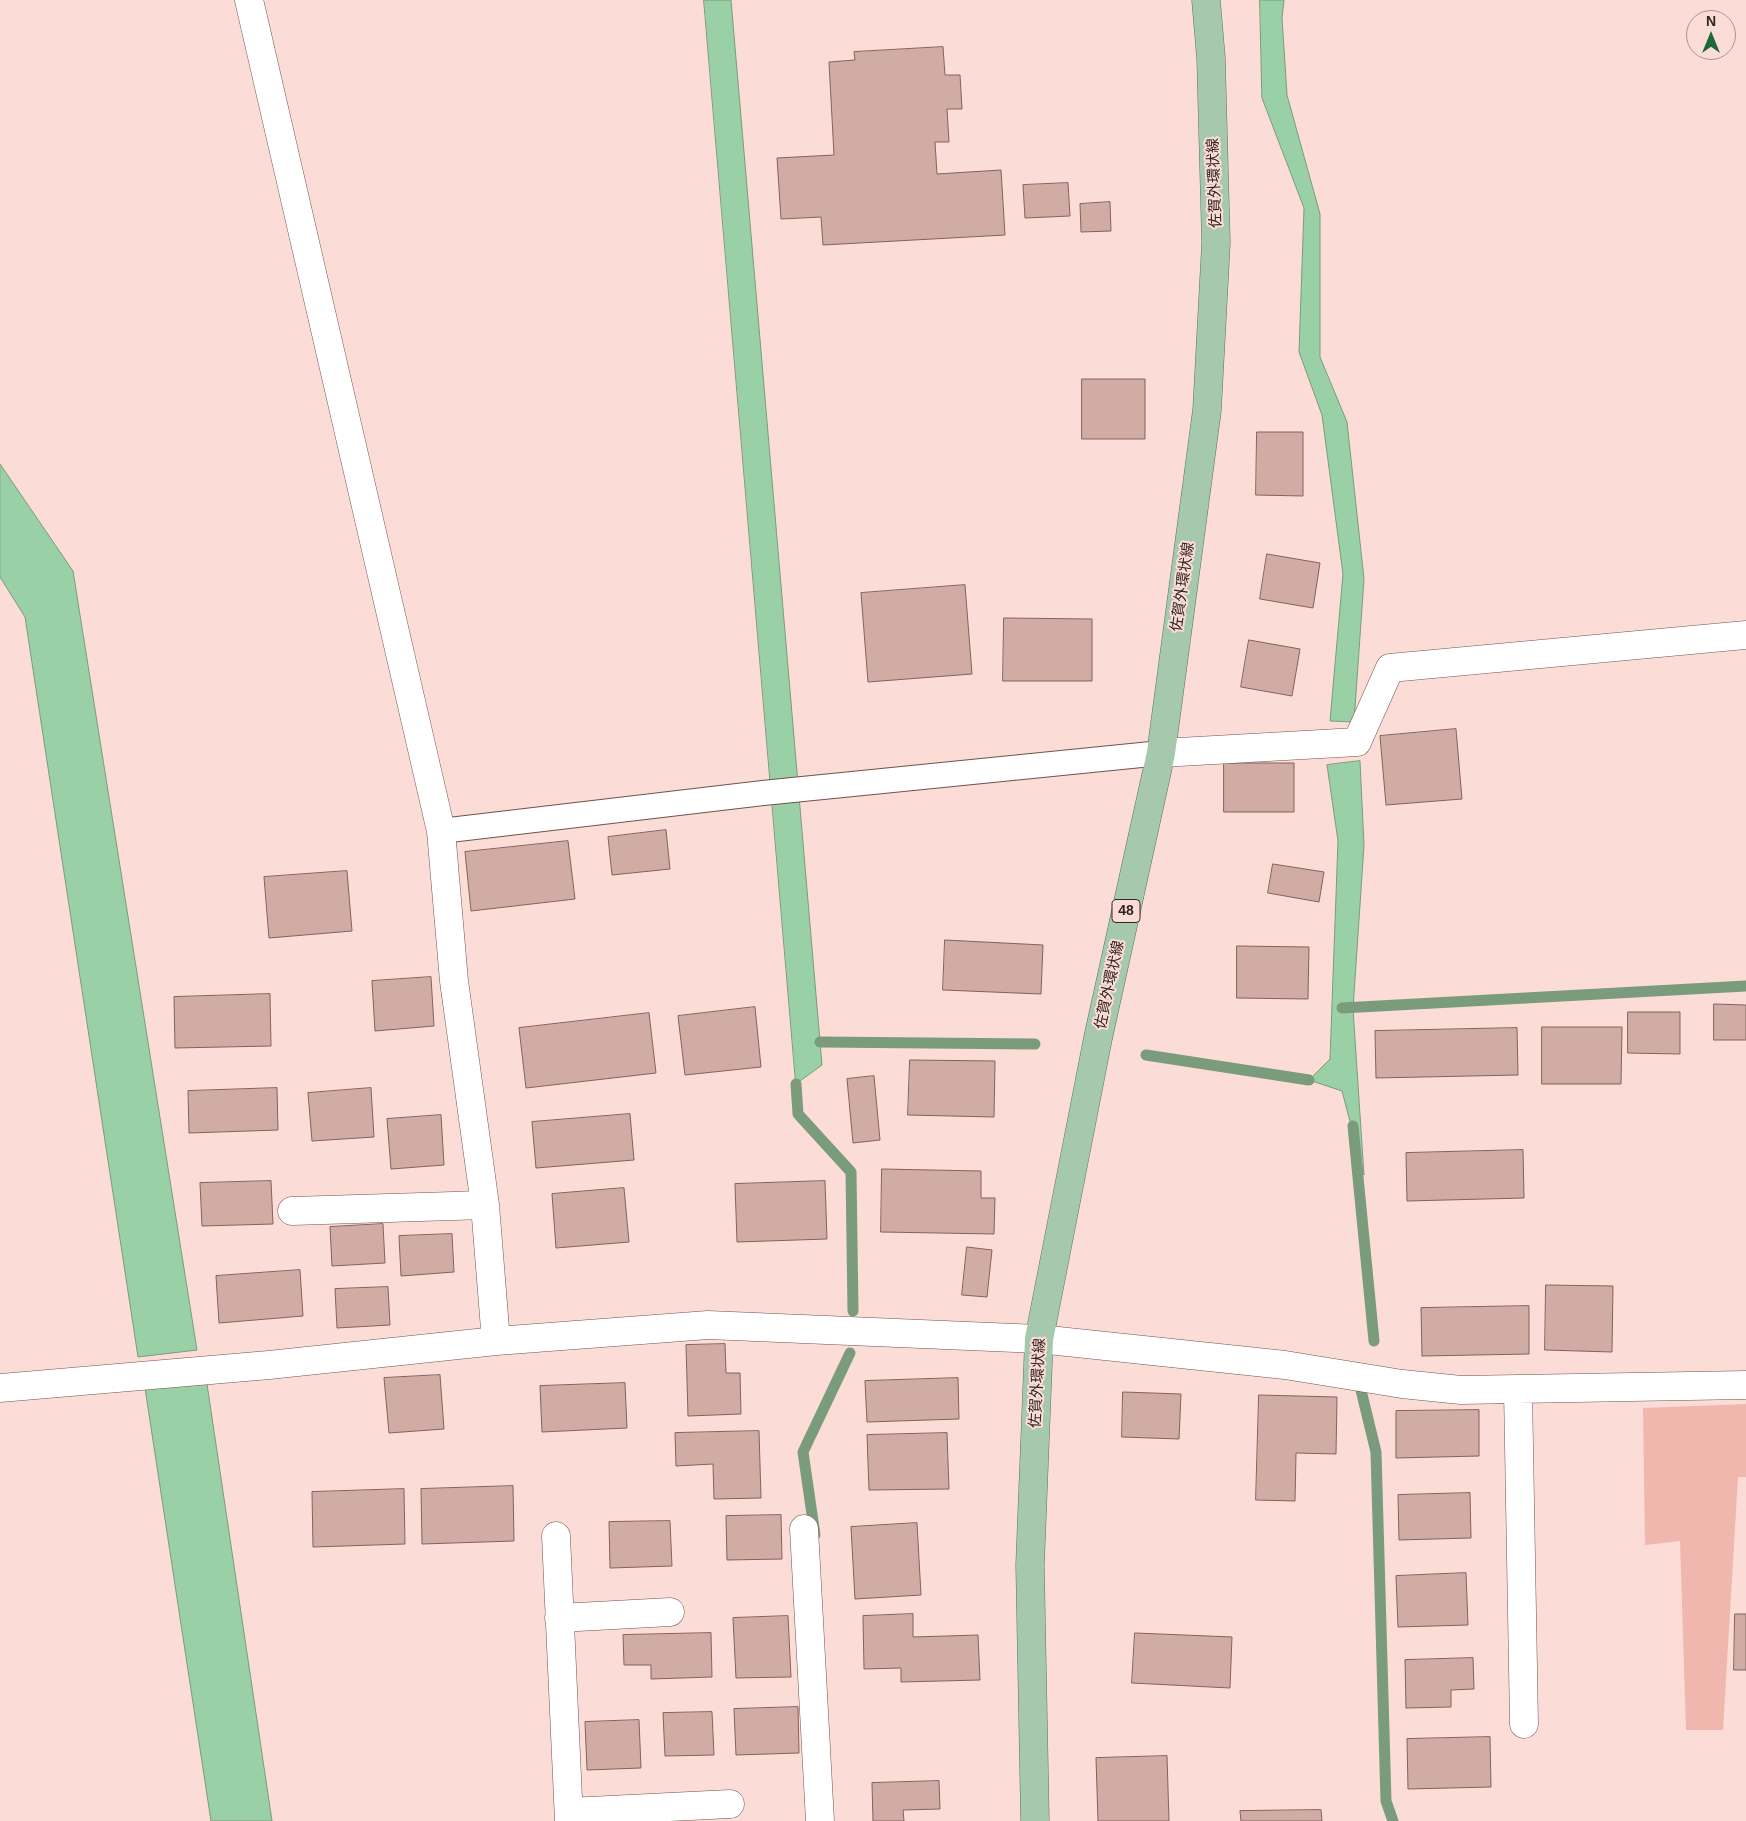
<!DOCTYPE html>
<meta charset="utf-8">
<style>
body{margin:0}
#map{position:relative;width:1746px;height:1821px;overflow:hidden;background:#fcdcd7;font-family:Helvetica,sans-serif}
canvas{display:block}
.north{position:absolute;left:1686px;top:10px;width:50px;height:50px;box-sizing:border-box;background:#fcdcd7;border:1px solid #ab928e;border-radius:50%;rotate:0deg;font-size:14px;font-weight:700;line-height:20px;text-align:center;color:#322421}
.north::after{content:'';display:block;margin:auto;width:18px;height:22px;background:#1e6937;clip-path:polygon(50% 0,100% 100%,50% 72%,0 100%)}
</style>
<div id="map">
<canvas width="1746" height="1821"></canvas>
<div class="north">N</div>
</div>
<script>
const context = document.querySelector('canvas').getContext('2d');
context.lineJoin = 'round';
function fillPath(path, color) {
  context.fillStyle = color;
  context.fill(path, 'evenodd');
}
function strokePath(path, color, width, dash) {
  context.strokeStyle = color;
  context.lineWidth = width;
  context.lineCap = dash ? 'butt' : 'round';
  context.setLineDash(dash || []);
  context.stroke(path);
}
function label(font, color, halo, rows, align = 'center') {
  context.font = font + ' Helvetica,"Noto Sans JP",sans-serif';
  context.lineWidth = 4;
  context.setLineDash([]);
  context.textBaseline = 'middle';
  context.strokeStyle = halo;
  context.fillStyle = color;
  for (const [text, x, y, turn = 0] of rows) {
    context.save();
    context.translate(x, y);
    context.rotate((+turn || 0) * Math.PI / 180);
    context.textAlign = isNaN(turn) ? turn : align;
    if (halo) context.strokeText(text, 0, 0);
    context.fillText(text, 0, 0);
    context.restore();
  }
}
fillPath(new Path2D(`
 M1746,1404V1477H1738L1723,1730H1686L1680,1541L1645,1545L1643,1408Z`), '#efb7ad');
const water = new Path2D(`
 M704,0H731L822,1065L796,1084Z
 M1260,0H1284L1282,18L1287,95L1320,214V357L1347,422L1364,579L1354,722L1330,721L1343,574L1322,415L1299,352L1304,208L1262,98Z
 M0,464L73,571L197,1350L138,1357L25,617L0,577Z
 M1360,761L1364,845L1353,1009L1364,1175L1342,1091L1309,1080L1330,1059L1338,841L1327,765Z
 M207,1384L272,1821H211L145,1388Z`);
fillPath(water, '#99d0a5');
strokePath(water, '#7a9c7d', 1);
strokePath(new Path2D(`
 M1342,1008L1746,986
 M820,1042L1035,1044
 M1146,1055L1309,1080
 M796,1084L798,1114L851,1172L853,1311
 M1353,1126L1374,1341
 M1359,1382L1376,1452L1386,1801L1393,1821
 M815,1535L803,1452L850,1353`), '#7a9c7d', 11);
const building = new Path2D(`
 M943,47L945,75H960L962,109H947L949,142H935L937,174L1001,170L1005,235L823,245L821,217L781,219L777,158L834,155L829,62L855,60L854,52Z
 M1068,183L1070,216L1025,218L1023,185Z
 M1110,202L1111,231L1081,232L1080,204Z
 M1082,379H1145V439H1082Z
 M1257,432H1303V496L1256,495Z
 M1267,554L1320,563L1313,608L1260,599Z
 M965,585L972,674L868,682L861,593Z
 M1004,618L1092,619V681H1003Z
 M1249,640L1300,649L1292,696L1241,687Z
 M1456,729L1462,799L1386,805L1380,736Z
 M1224,763H1294V812H1224Z
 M666,830L670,869L612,875L608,837Z
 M568,841L575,899L471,911L465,852Z
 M1273,864L1324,872L1319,902L1268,893Z
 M347,871L352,931L269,938L264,877Z
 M945,940L1043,945L1041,994L943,990Z
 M1237,946L1309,947L1308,999L1237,998Z
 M431,977L434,1026L375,1031L372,981Z
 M270,994L271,1046L175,1048L174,997Z
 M1714,1004L1746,1005V1040H1714Z
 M755,1007L761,1067L685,1075L678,1016Z
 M1628,1012H1680V1054L1628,1053Z
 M649,1013L656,1073L526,1088L519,1028Z
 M1542,1027H1622L1621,1084H1542Z
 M1517,1028L1518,1075L1376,1078L1375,1031Z
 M910,1060L995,1061L994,1117L908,1115Z
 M874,1076L880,1140L853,1143L847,1079Z
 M277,1088L278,1130L189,1133L188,1091Z
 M371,1088L374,1137L312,1141L308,1093Z
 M630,1114L634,1160L536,1168L532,1122Z
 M441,1115L444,1165L391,1169L387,1119Z
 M1523,1150L1524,1198L1407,1201L1406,1153Z
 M882,1169L981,1171V1198H995L994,1234L881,1232Z
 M271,1181L273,1224L202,1226L200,1183Z
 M825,1181L827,1239L737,1242L735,1184Z
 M624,1188L629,1242L556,1248L552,1194Z
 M383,1224L385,1263L332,1266L330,1227Z
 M452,1234L454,1272L401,1276L399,1236Z
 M967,1247L992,1250L987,1297L962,1295Z
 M300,1270L303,1316L219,1323L216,1276Z
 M1546,1285L1613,1286L1612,1352L1545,1350Z
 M388,1287L390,1325L337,1328L335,1289Z
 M1529,1306V1354L1422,1356L1421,1308Z
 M725,1344L726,1373H740L741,1414L688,1416L686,1345Z
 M440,1375L444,1429L389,1433L384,1378Z
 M958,1378L959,1419L867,1422L865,1381Z
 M625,1383L627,1428L542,1432L540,1386Z
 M1123,1392L1181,1394L1179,1439L1122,1437Z
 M1259,1395L1337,1397L1336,1454L1296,1453L1295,1501L1256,1500Z
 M1479,1410V1456L1396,1458V1411Z
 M759,1431L761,1498L714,1499L713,1464L676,1466L675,1433Z
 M947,1433L949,1489L869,1490L867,1435Z
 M513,1486L514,1541L422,1544L421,1489Z
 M404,1489L405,1544L313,1547L312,1492Z
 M1470,1493L1471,1538L1399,1540L1398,1495Z
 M781,1515L782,1559L727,1560L726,1516Z
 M670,1521L672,1566L610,1568L609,1522Z
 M917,1523L921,1595L855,1599L851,1527Z
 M1466,1573L1468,1625L1398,1627L1396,1576Z
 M913,1614V1637L978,1635L980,1680L901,1682V1668L864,1669L863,1616Z
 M1735,1614H1746V1670H1734Z
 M788,1616L791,1677L736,1678L733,1618Z
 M711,1633L712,1677L651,1679V1665H624L623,1635Z
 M1135,1633L1232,1637L1230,1688L1132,1683Z
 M1473,1658L1474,1689L1451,1690V1707L1406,1708L1405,1660Z
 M798,1707L799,1753L736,1755L734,1709Z
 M712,1712L714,1755L665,1756L663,1713Z
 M639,1720L641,1768L587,1770L585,1722Z
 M1490,1737L1491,1787L1408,1789L1407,1739Z
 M1167,1756L1169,1821H1098L1096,1758Z
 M939,1781L940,1809L903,1810L904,1821H873L872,1783Z
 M1321,1810L1322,1821H1241L1240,1811Z`);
fillPath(building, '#d1aca5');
strokePath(building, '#84625c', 1);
const service = new Path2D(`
 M441,831L763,793L1161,753`);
const minor = new Path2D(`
 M249,0L441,831L454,981L485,1205L496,1341
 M1161,753L1357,742L1390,668L1746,635
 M292,1211L485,1205
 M0,1388L269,1365L496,1341L708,1325L1039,1339L1285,1365L1402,1384L1461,1390L1746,1385
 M1518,1390L1524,1724
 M804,1529L820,1821
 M556,1536L569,1821
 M559,1618L670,1612
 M569,1812L730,1804`);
const primary = new Path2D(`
 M1035,1821L1030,1565L1039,1339L1098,1038L1161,753L1207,410L1216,243L1211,58L1206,0`);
strokePath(service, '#72524c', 26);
strokePath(minor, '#72524c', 29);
strokePath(primary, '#567759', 29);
strokePath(service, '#fff', 24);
strokePath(minor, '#fff', 28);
strokePath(primary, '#a6c8ad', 28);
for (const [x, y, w] of [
 [1126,911,28]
]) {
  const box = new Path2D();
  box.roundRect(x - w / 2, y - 11.5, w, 23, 4);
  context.fillStyle = '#fcdcd7';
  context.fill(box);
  strokePath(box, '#322421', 1);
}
label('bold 14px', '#322421', null, [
 ["48",1126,911]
]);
label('15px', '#322421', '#fcdcd7', [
 ["佐賀外環状線",1215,183,-92],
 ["佐賀外環状線",1183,587,-82],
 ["佐賀外環状線",1110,985,-78],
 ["佐賀外環状線",1038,1383,-87]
]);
</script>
